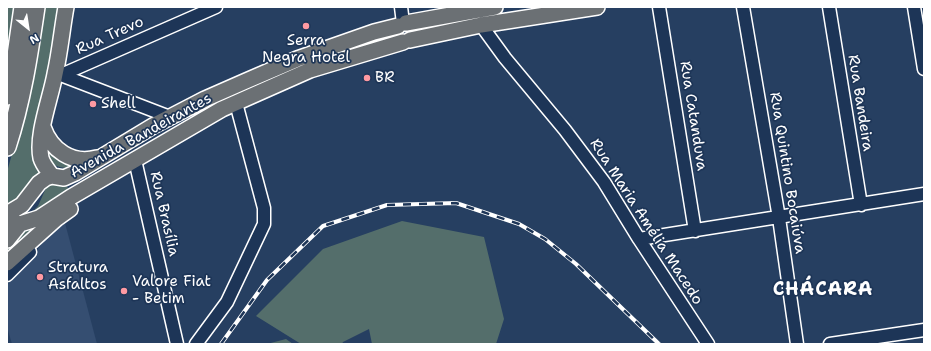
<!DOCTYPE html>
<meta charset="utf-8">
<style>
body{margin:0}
#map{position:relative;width:931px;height:351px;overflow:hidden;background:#263f61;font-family:"Shantell Sans",sans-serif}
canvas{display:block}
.frame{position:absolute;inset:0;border:8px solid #fff;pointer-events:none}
.north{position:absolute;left:8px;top:8px;width:40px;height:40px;-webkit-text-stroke:3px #1d3557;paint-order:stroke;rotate:150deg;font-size:11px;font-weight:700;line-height:16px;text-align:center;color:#fff}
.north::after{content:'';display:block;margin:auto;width:14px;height:18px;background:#fff;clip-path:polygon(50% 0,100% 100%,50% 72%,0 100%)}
</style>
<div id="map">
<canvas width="931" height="351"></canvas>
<div class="frame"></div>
<div class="north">N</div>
</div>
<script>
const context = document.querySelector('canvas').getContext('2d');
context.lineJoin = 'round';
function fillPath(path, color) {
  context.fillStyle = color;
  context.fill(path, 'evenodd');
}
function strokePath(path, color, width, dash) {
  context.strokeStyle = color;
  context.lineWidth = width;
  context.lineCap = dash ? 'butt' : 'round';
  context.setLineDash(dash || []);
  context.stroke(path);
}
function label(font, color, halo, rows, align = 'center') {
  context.font = font + ' "Shantell Sans",sans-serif';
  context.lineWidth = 3.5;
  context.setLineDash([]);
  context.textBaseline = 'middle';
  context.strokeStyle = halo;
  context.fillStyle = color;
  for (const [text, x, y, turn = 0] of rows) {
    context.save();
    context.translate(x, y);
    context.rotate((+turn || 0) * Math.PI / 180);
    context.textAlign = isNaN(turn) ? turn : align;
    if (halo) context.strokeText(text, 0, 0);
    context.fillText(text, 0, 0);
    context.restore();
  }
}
fillPath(new Path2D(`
 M65,223L97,344H12L7,327V285L54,230Z`), '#354e71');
fillPath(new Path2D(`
 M7,7H15L7,64Z
 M44,7H60L42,171L30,181L22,199L7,210V172L27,99Z
 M47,147L77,165C65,171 57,167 47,160Z
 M56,182L65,184L68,188L66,192L27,217L38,206L46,188Z
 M402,221L484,237L504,319L496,344H372L369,329L343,342L342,344H301L256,316L323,249Z
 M35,226L7,253C7,233 19,231 35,226Z
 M286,339L293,344H267Z`), '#546e6b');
const minor = new Path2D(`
 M401,7L403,23
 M659,7L695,231
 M743,7L779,218L797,344
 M829,7L861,205
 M914,7L924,69
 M481,25L505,58L565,130L604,182L639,239L708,344
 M58,74L170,117
 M61,75L216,7
 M135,160L177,344
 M639,239L924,194
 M7,275L30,252
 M196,344L227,302L264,224V208L236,103
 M830,344L924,330`);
const major = new Path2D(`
 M406,23L495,7
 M410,40L481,25L597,7
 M43,127C51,150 72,165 97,158
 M52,176C48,170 43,165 41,158C36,135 51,97 55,74C60,52 62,29 66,7
 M7,214L22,205L39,183L46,178L52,176L64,178L75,173L153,126L205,99L246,81L297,59L374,32L398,26
 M7,220L20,224L39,218L71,197L222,109L310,70L403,42
 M7,240L20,224
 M7,263L56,219L70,209`);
const highway = new Path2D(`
 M7,96L14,69L23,7
 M7,147C22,101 29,55 36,7`);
strokePath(minor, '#fff', 15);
strokePath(major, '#fff', 18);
strokePath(highway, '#fff', 20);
strokePath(minor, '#1d3557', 12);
strokePath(major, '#6b7074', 15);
strokePath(highway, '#6b7074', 17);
const rail = new Path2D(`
 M221,344L267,280L323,226L387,205L456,203L519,224L545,239L576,264L659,344`);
strokePath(rail, '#fff', 4);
strokePath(rail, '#1d3557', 2.5, [8]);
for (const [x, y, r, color] of [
 [306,26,4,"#ff9aa2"],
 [367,78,4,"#ff9aa2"],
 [93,104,4,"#ff9aa2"],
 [40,277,4,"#ff9aa2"],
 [124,291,4,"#ff9aa2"]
]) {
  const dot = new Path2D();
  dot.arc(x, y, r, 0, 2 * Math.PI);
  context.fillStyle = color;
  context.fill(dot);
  strokePath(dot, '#1d3557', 1.5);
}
label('15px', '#fff', '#1d3557', [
 ["Rua Trevo",110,36,-24],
 ["Rua Bandeira",860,103,81],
 ["Rua Catanduva",693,116,81],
 ["Avenida Bandeirantes",141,136,-29],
 ["Rua Quintino Bocaiúva",787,173,81],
 ["Rua Brasília",164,214,77],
 ["Rua Maria Amélia Macedo",646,222,57]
]);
label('15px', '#fff', '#1d3557', [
 ["Serra",306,41,"center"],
 ["Negra Hotel",306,58,"center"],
 ["BR",375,78],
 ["Shell",101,104],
 ["Stratura",48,268],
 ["Asfaltos",48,285],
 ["Valore Fiat",132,282],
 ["- Betim",132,299]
], 'left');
context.letterSpacing = '1px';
label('bold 19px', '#fff', '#1d3557', [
 ["CHÁCARA",823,290]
]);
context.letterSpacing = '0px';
</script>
